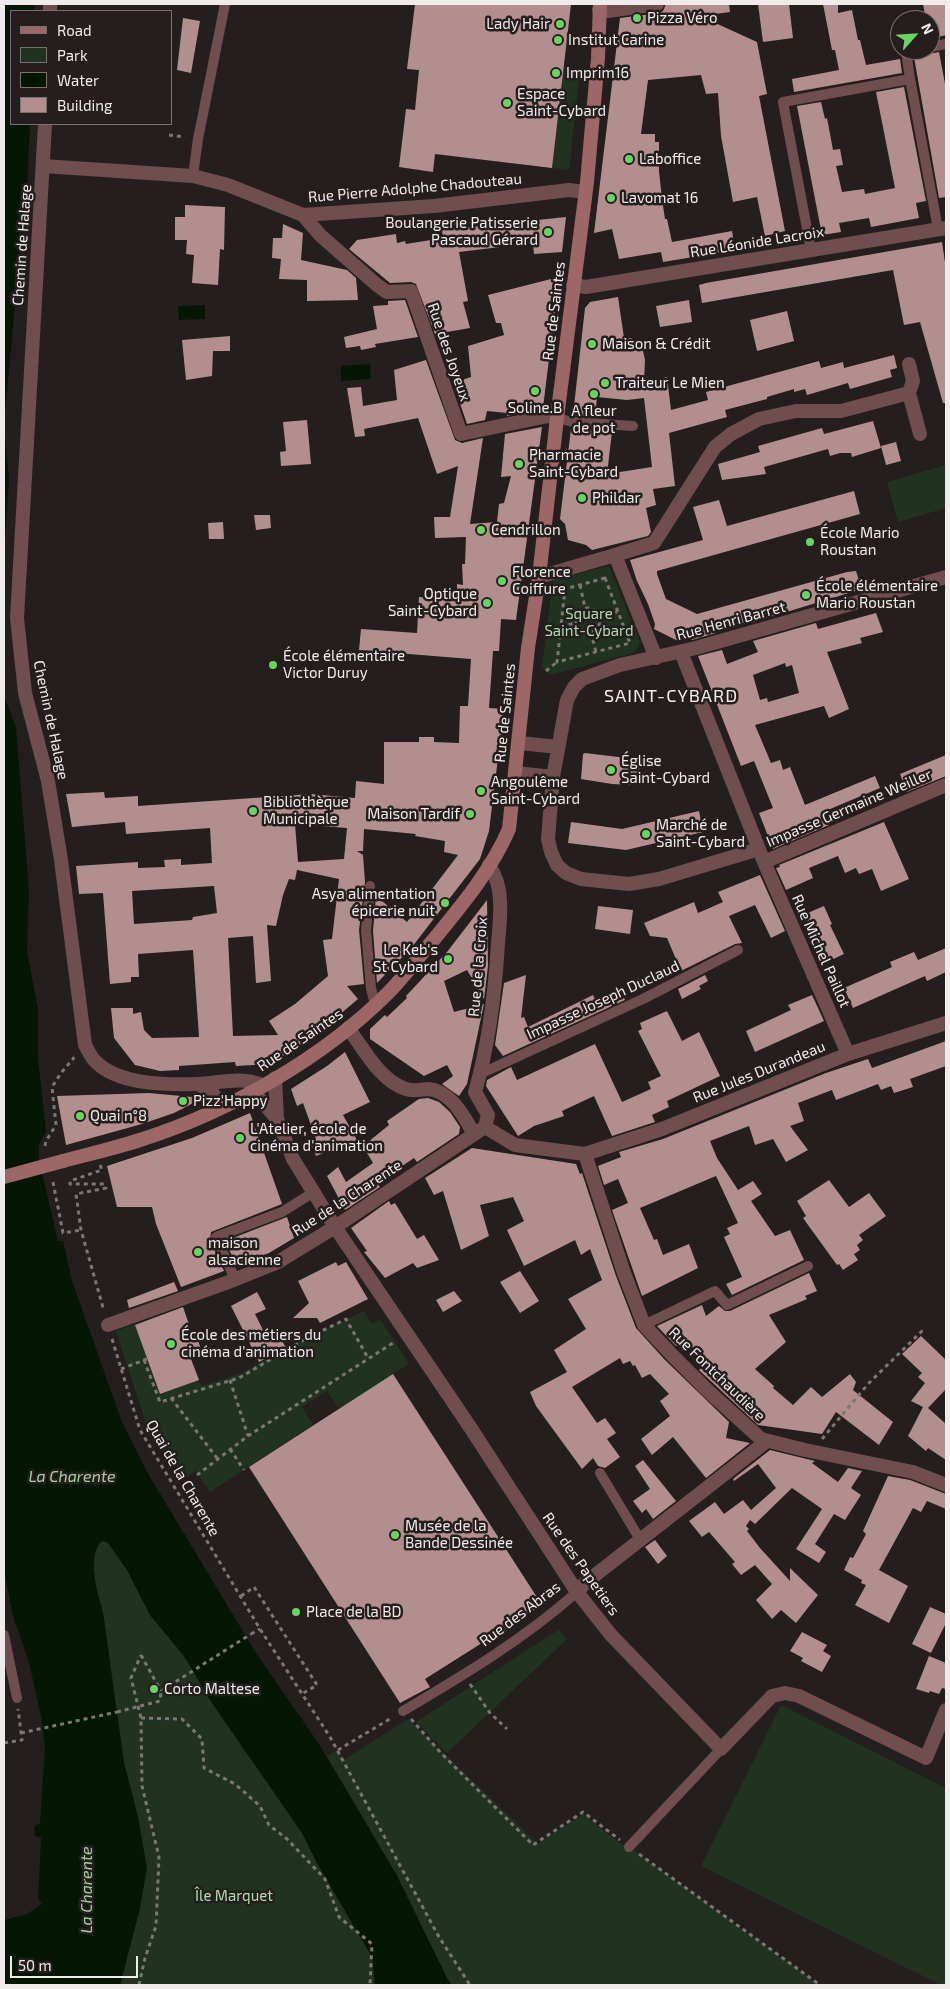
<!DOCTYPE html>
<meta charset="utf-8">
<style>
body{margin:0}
#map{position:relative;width:950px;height:1989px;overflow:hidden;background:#251e1e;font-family:"Exo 2",sans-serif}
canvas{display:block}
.frame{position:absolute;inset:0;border:5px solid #f0ebeb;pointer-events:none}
.legend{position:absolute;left:10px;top:10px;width:162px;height:115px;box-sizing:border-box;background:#251e1e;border:1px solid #767070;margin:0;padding:6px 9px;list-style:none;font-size:15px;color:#f0ebeb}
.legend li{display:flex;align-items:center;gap:10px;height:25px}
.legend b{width:25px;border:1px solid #767070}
.north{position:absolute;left:890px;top:10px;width:50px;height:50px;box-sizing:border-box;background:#251e1e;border:1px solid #767070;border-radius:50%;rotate:64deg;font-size:14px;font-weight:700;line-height:20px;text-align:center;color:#f0ebeb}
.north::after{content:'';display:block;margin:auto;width:18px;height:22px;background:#69d464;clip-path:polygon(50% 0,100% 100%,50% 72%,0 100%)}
.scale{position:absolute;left:10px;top:1956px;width:128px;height:22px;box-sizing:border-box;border:2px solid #f0ebeb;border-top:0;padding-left:6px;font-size:15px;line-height:18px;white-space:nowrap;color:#f0ebeb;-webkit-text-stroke:4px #251e1e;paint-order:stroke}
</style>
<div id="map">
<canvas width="950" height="1989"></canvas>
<div class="frame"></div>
<ul class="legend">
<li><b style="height:6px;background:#9d6667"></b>Road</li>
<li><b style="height:14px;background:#213320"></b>Park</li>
<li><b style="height:14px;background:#051605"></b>Water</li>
<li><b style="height:14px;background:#b28f8e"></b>Building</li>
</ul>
<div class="north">N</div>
<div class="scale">50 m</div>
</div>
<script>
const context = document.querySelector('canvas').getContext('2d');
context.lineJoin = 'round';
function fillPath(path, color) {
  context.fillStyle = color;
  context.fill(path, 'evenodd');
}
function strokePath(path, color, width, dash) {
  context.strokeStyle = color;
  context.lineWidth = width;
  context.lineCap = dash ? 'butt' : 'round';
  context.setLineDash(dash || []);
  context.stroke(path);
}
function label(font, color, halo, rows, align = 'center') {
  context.font = font + ' "Exo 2",sans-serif';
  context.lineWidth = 5;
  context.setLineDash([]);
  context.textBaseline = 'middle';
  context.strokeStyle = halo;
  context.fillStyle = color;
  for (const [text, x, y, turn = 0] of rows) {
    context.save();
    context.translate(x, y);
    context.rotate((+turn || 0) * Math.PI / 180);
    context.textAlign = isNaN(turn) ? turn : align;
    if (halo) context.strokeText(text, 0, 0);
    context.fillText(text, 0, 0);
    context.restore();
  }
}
fillPath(new Path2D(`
 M564,66L580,70L569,170L552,168Z
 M946,465V508L898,522L887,482Z
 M609,566L640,642L636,652L551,675L542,668L553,580Z
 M364,1311L372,1324L380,1319L408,1362L407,1365L339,1409L327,1391L302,1407L313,1425L210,1492L196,1471L181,1480L146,1423L116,1331L135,1324L160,1394L199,1380L202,1386L242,1373L286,1348Z
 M103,1541L108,1543L127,1570L150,1615L184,1656L212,1703L302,1833L317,1863L372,1957L375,1985H120L140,1908L138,1817L124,1763L103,1612C96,1590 89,1565 99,1543Z
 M558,1630L567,1639L447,1753L416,1722Z
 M781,1705L946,1788V1985H941L701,1866Z
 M408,1719L538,1844L583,1814L619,1843L629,1847L820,1985H452L448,1980L396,1874L327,1756L338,1750L344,1760Z`), '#213320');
fillPath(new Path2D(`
 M4,4H34V11H11V124H30L25,234L15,305L4,424L9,479L4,558Z
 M205,305V319L179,320L178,306Z
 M370,364L371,379L341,381V366Z
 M4,695L16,728L29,890L27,951L38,1009V1058L46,1131L39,1144V1160L58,1241H63L72,1281L122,1422L147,1472L256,1653L319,1744L396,1874L448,1980L452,1985H375L372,1957L317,1863L302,1833L212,1703L184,1656L150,1615L127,1570L108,1543L103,1541C85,1550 98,1597 103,1612L124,1763L138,1817L147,1868L140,1908L120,1985H4V1920L27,1914L42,1904L38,1898L41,1838L34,1835L35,1826L40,1823L45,1749L42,1722L29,1662L13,1616L4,1570Z`), '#051605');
fillPath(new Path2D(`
 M415,4H571L552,168L435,154L433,172L399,167L406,109L415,110L419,70L407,69Z
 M666,4H729L730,12L700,16L757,42L767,94L759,96L785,231L765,236L757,197L733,202L721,136L718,93L706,94L701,75L648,80L641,134H655V142H659V171L662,199L665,219H667L672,242L732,231L735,250L663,262L661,252L619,259L612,229L594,233L620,18L659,13L663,11Z
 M758,4H789L793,38L763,42Z
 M823,4H838V13L852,10L858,40H860L866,65L900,59L902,73L794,92L792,79L839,70L835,50H832Z
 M923,4H946V35L930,39V20H926Z
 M183,18L200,21L191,73L177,70Z
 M939,52L946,89V197L939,198L914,57Z
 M904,87L926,201L916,203L919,218L871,227L869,218L839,223L841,232L822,235L797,106L821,102L825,119L827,118L833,150L840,149L843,165L836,166L842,192L864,189L865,194L895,188L876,92Z
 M185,205L225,207L224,250L220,249L218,285L192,283L194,255L186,254L187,240H175V217H185Z
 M566,217L562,252L534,254L533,243L459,252L468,301L463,302L470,328L435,334L416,284L411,282L390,283L349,249L357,240L396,234L397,243L405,241L406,244L443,238L442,230Z
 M283,224L303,233L301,260L347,270L356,278L358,300L307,301V280L279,279L281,259L272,258L273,238H282Z
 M942,242L946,269V403H943L920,322L904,325L893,270L702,303L699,285L706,283Z
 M559,277L543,408L507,416V413L487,411L485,420L467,424L453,383L471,377L468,346L504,335L501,323H496L488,295Z
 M618,297L624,338H632L633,343L641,342L645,360L644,382L667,377L671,410L708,400L706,392L819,361L821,368L843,362L844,368L894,355L897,368L890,370L892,377L850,389L848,383L807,395L805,389L794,392V389L767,397V399L725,410L727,417L669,433L675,486L653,489L656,505L646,508L651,532L648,536L592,550L586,545L568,540L565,524L560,519L571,429L612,432L607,474L652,467L644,398L627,400L597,397L595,417L573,415L585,308L590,302Z
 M405,300L418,337L375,344L376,347L361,350L360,346L346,348L344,337L377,329L373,306L388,305V301Z
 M689,300L692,322L660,327L656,306Z
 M787,311L794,341L757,351L750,320Z
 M230,336V351H213L212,376L186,380L182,340Z
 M426,360L455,440L462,443L483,438L470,524L497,522L499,504L504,503L511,476L501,477L505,434L542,427L516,620L501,619L499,651H493L489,708L504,709L489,831L480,859L412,947L377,983L373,931L376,896L407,922L458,855L444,852L445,841L415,836L416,834L364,829L363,851H357L363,855L365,882L359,930L364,984L347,986L358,999L318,1033L271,1064L236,1066L235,1062L179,1066V1070L160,1071L135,1065L114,1038L111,1008H133V1014L141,1012L144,1030L152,1038L199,1037L193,950L138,954L139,977H131V982L110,984L103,893L79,894L76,866L138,862V868L165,867L164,860L181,859V865L212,863L210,828L126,834L125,822L72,827L66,794L104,792L105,798L138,796V806L311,794L355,798L356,781L384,784V742H419V737H434V742L459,743L460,706H468L471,659L359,650L361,629L417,633L419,597L457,599V584L463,585L462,564H465L466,537L435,538L434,517H450L458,466L437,474L418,418L364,429L365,436L355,437L347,388L361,387L363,406L397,400L394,370ZM295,824L347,828L344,859L298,862ZM297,870L339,879L332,939L323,940L328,976L295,1004L269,1021L278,1035L233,1036L228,938L253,936L256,983L271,981L267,925L276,926L283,895L289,879L295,880ZM214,886L217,913L193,917L192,920L134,924L132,891Z
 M307,420L311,464L281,466L280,452L286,451L283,422Z
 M873,421L881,448L852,457L851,453H840L830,456L828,449L764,467L766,474L722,480L718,464L760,452L758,446L822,428L824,434Z
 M896,442L901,461L886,465L881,446Z
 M854,491L860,514L657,571V574L666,599L697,614L847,572L856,571L862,589L747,624L746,622L715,630L716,633L692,640L691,637L678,641L654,629L655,624L648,604L637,581L630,560L703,540L693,507L719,500L727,526Z
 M254,515H270L271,528L256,530Z
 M223,522L224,539H209L208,523Z
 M876,613L883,632L860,638L862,643L827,652L849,709L829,718L824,706L755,725L771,763L780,760L783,770L790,767L805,805L875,776L880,788L823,812L829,825L773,849L759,813L773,808L754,761L741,766L698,656L722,650L727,664L758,652L753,641L816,623L818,629ZM785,663L786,667L792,665L799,693L768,702L767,698L760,700L753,675Z
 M585,753L635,759L634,765L640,766L637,784L632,783L631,785L612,784L581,779L583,754Z
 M946,755V776L907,792L900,774Z
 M699,811L703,832L626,850L568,843L571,822L622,829Z
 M884,822L909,879L881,891L872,869L859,874L856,868L845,873L838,856L809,868L813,878L786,890L776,868L780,867L779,865Z
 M760,875L785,931L771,938L755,905L729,916L742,943L735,944L681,971L667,938L650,936L644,923L694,902L698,913L723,902L718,892Z
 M487,900L488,966L484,999L467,970L444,981L454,1012L484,1004L467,1084L459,1096L442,1084L453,1076L447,1065L424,1076L370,1039V1029L385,1015L387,1017L407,998L406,996L447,952Z
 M598,906L633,910L630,934L595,929Z
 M824,906L832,924L830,925L844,954L825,963L803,915Z
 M946,948V972L927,981L925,976L853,1008L844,988L892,967L890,962L914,952L918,960Z
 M526,975L521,1018L524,1017L528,1027L593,995L596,1001L620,990L625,1000L503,1056L495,1045L504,983Z
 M705,975L708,981L699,986L701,989L682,999L678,989Z
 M812,995L824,1021L755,1052L746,1031L791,1010L788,1005Z
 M667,1011L682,1041L699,1032L720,1076L667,1101L669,1107L652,1115L655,1122L612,1136L594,1096L562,1111L564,1116L534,1126L518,1136L486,1086L487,1080L511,1067L517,1080L595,1044L622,1102L651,1089L648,1082L661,1076L638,1031L642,1029L640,1023Z
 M946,1041V1066L910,1079L913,1087L894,1093L891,1086L881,1090L878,1084L836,1100L832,1090L798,1103L804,1121L790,1126L808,1150L786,1162L773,1139L755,1145L749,1126L710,1141L717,1158L738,1190L753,1181L762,1194L751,1201L775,1236L790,1230L804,1260L732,1295L726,1284L742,1277L724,1237L730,1234L727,1228L738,1223L716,1176L640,1208L654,1240L657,1239L663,1255L689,1244L698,1268L642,1296L612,1210L628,1203L618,1179L604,1185L598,1166L621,1157L619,1152L663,1139L826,1073L868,1059L872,1068Z
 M345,1052L370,1102L343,1115L357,1140L316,1156L310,1141L316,1139L303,1103L297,1106L291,1089L327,1066Z
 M149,1093L203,1098L174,1113L142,1124L66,1145L57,1096Z
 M428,1098L439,1102L450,1112L460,1127L459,1134L417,1162L414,1158L377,1183L380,1187L345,1210L327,1176L338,1167L346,1182L373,1163L363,1146L389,1125L387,1121L419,1099Z
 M250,1113L282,1204L211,1232L210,1240L224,1271L181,1287L156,1224L152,1207H117L107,1166L192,1138Z
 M472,1148L576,1164L580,1174L582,1173L616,1276L636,1328L665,1360L729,1422L726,1438L750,1443L706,1478L673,1437L652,1455L641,1439L670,1416L660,1401L669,1394L650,1374L642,1378L635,1365L633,1366L630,1361L623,1364L620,1358L572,1387L597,1423L605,1418L616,1433L607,1439L620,1457L605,1468L598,1466L593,1458L582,1469L536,1406L530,1392L567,1372L554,1350L586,1329L568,1299L602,1280L590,1249L581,1255L575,1240L524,1266L507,1230L524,1221L513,1197L480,1205L489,1236L461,1250L443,1191L434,1195L425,1178Z
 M829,1180L849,1207L869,1193L886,1216L859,1235L863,1240L857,1245L860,1250L854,1254L858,1260L843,1270L839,1264L837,1265L803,1218L806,1216L797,1201Z
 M389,1201L391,1205L395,1203L417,1239L424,1235L439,1260L417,1268L413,1263L385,1278L364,1252L367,1251L351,1228Z
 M287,1217L294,1238L269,1253L237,1266L225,1241Z
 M336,1262L338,1266L346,1262L368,1299L320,1323L317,1318H293L309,1303L298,1281Z
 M520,1271L539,1301L520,1313L500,1282Z
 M809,1273L817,1291L805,1296L807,1299L769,1315L786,1342L755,1369L774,1386L773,1388L793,1405L811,1387L822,1397L850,1374L856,1382L853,1390L893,1422L879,1445L836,1412L822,1434L758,1425L699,1370L706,1363L685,1339L676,1346L657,1326L702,1305L706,1316L719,1306L725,1311H730Z
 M174,1282L178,1291L129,1308L127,1300Z
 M454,1291L462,1301L443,1312L436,1300Z
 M257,1292L266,1309L255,1314L267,1338L278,1333L286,1348L259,1362L231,1306Z
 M183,1307L192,1333L195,1332L203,1355L191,1359L199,1380L160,1394L135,1325Z
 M921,1336L946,1360V1389L928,1408L946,1424V1460L928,1448L926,1451L908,1436L923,1407L911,1401L925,1383L918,1377L922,1373L902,1354Z
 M393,1374L542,1605L425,1679L430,1687L400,1703L249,1467Z
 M770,1450L815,1461L812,1463L838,1482L848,1468L862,1471L851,1488L861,1495L845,1520L834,1514L815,1544L826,1552L819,1563L796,1549L822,1509L792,1488L755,1524L750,1520L746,1526L749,1529L747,1531L760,1548L790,1581V1568L818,1595L796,1623L781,1610L772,1619L756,1600L772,1584L755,1565L741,1575L732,1564L735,1562L709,1532L702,1537L689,1521L715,1502L724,1514L743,1500L751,1510L776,1488L758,1464L734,1481L733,1479Z
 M643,1460L676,1501L653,1519L646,1509L642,1513L633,1501L650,1489L635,1466Z
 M888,1476L910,1480L946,1494V1509L927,1501L921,1512L913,1508L879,1570L908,1586L889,1623L855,1605L866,1585L861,1583L862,1580L844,1570L850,1557L853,1558L866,1534L863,1531Z
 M655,1540L667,1556L658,1564L645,1547Z
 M930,1607L946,1614V1623L931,1653L912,1644Z
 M802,1632L827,1645L823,1651L831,1656L822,1672L801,1661L803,1658L790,1651Z
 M929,1656L946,1663V1689L942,1688L939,1694L930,1691L929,1693L916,1689Z`), '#b28f8e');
strokePath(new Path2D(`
 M169,135L185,137
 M605,578L630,643L557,662L565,589Z
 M580,585L585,608
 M576 620a12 12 0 1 1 24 0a12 12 0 1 1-24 0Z
 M600,617L617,612
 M561,627L575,623
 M591,632L596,652
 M546,671L557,662
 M45,1146L46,1141L56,1125L52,1087L61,1073L73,1059L74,1057
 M100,1165L102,1170L70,1181V1184H104L106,1188L76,1194L81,1230L104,1311
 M53,1182L63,1233L81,1230
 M112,1339L140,1430L260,1629L330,1737L439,1937L470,1985
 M144,1360L160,1402L239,1378L307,1338L346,1319L368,1358
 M121,1369L147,1359
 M230,1380L248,1436
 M171,1398L217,1458
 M822,1439L868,1384L924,1329
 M230,1449L244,1470
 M197,1475L248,1436L396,1341
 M241,1596L254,1587L317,1685L302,1694
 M251,1634L260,1629
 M141,1655L161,1691
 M470,1684L490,1713L507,1729
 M141,1718L182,1719L202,1739L204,1768L235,1784L260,1806L269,1825L287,1839L325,1879L339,1917L372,1944L370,1985
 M411,1719L441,1753L533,1845L583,1812L620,1840
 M21,1733L117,1712
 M4,1743L22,1740L18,1709
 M338,1750L393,1717
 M639,1854L820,1985
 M139,1985L145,1958L156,1926L159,1857L142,1786L141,1718L131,1678L141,1655`), '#7c7676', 3, [4, 4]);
strokePath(new Path2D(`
 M930,47L946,44
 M910,79L938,229
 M193,176L198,139L225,4
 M811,250L783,102L910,79L906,51L912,50
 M557,418L573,422L633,426
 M370,886L366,931L371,988L375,1005
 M480,1074L645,998L738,950
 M235,1279L216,1237L282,1212L314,1192
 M644,1325L715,1291L727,1305L808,1266
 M600,1473L641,1541
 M4,1635L17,1698
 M403,1711C464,1675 524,1639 577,1592
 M629,1847L721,1749`), '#704d4e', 10);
strokePath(new Path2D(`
 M599,10L608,11L657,4
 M50,11V4
 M45,124L17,618L25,693L48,781L61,860L85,1045C88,1050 91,1057 95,1061C118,1085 166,1085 198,1084C220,1083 241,1076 262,1085
 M43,166L193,176L228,185L303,215L434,206L569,190L585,192
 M303,215L320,235L377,285L387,292L411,291L461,434L548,416L557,418
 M573,285L586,287L946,228
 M909,364L913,381L909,393L920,434
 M615,555L654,543L715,447L731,434L759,419L796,411H841L909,393
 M539,577L615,555L656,658
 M681,652L764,862L848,1054
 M520,743L558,747
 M516,773L553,777
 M759,849L659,879L629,884L581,879L566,873L557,865L551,852L548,839L553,777L567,700L574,687L582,679L620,665L696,648L946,577
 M764,862L946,785
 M348,1028C364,1049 380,1081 406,1089C413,1092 422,1089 429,1089C452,1092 464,1117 474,1134
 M275,1078L277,1119L293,1159L335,1227L470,1427L577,1592L611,1635L721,1749L772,1696L785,1693L799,1696L926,1758L946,1710
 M198,1084L211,1091L222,1106
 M253,1091L277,1119
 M485,1127L515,1145L585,1154L662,1129L848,1054L946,1023
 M485,1127L488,1115L475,1092C489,1044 495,993 498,944C499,930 501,915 500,901C500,888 496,876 489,865
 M585,1154L624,1273L644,1325L671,1354L708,1391L761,1439L805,1450L913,1472L946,1485
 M108,1325L226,1283L278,1262L335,1227L485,1127
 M577,1592L585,1583L767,1441`), '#704d4e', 14);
strokePath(new Path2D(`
 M63,1161C89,1154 116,1148 143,1139C230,1111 323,1058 388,993C405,976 419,956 435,938C462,905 492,869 509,829L528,648L539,577L557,418L587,182L598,58L600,4`), '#9d6667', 14);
strokePath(new Path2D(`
 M117,1712L160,1701L161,1691L251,1634`), '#7c7676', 3, [4, 4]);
strokePath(new Path2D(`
 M4,1177L63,1161`), '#9d6667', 14);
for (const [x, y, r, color] of [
 [637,18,5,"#69d464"],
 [560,24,5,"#69d464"],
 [558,40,5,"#69d464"],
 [556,73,5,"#69d464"],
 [507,103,5,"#69d464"],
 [629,159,5,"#69d464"],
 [611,198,5,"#69d464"],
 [548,232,5,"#69d464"],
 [592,344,5,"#69d464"],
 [605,383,5,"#69d464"],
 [535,391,5,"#69d464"],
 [594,394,5,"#69d464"],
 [519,464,5,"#69d464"],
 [582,498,5,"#69d464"],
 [481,530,5,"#69d464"],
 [810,542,5,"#69d464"],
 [502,581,5,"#69d464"],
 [806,595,5,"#69d464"],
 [487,603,5,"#69d464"],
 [273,665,5,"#69d464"],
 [611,770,5,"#69d464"],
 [481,791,5,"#69d464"],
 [253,811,5,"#69d464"],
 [470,814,5,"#69d464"],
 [646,834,5,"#69d464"],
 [445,903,5,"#69d464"],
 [448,959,5,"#69d464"],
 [183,1101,5,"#69d464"],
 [80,1116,5,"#69d464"],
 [240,1138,5,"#69d464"],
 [198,1252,5,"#69d464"],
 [171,1344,5,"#69d464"],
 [395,1535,5,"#69d464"],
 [296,1612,5,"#69d464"],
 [154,1689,5,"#69d464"]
]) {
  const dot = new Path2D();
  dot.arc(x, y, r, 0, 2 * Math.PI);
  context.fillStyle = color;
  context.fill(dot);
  strokePath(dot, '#251e1e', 2);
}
label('15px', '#f0ebeb', '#251e1e', [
 ["Pizza Véro",647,18],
 ["Lady Hair",550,24,"right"],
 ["Institut Carine",568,40],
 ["Imprim16",566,73],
 ["Espace",517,94],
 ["Saint-Cybard",517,111],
 ["Laboffice",639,159],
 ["Lavomat 16",621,198],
 ["Boulangerie Patisserie",538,223,"right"],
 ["Pascaud Gérard",538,240,"right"],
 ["Maison & Crédit",602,344],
 ["Traiteur Le Mien",615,383],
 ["Soline.B",535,408,"center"],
 ["A fleur",594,411,"center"],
 ["de pot",594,428,"center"],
 ["Pharmacie",529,455],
 ["Saint-Cybard",529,472],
 ["Phildar",592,498],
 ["Cendrillon",491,530],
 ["École Mario",820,533],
 ["Roustan",820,550],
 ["Florence",512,572],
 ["Coiffure",512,589],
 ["École élémentaire",816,586],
 ["Mario Roustan",816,603],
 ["Optique",477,594,"right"],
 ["Saint-Cybard",477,611,"right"],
 ["École élémentaire",283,656],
 ["Victor Duruy",283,673],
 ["Église",621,761],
 ["Saint-Cybard",621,778],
 ["Angoulême",491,782],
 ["Saint-Cybard",491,799],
 ["Bibliothèque",263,802],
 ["Municipale",263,819],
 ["Maison Tardif",460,814,"right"],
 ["Marché de",656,825],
 ["Saint-Cybard",656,842],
 ["Asya alimentation",435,894,"right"],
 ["épicerie nuit",435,911,"right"],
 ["Le Keb's",438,950,"right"],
 ["St Cybard",438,967,"right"],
 ["Pizz'Happy",193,1101],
 ["Quai n°8",90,1116],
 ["L'Atelier, école de",250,1129],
 ["cinéma d'animation",250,1146],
 ["maison",208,1243],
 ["alsacienne",208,1260],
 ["École des métiers du",181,1335],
 ["cinéma d'animation",181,1352],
 ["Musée de la",405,1526],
 ["Bande Dessinée",405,1543],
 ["Place de la BD",306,1612],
 ["Corto Maltese",164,1689]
], 'left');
label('15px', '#f0ebeb', '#251e1e', [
 ["Rue Pierre Adolphe Chadouteau",415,188,-5],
 ["Rue Léonide Lacroix",757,242,-9],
 ["Chemin de Halage",22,245,-86],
 ["Rue de Saintes",554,311,-83],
 ["Rue des Joyeux",449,352,71],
 ["Rue Henri Barret",731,621,-15],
 ["Rue de Saintes",505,713,-84],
 ["Chemin de Halage",51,720,78],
 ["Impasse Germaine Weiller",849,808,-23],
 ["Rue Michel Paillot",821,951,66],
 ["Rue de la Croix",478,967,-85],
 ["Impasse Joseph Duclaud",603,1000,-25],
 ["Rue de Saintes",300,1040,-34],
 ["Rue Jules Durandeau",759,1072,-22],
 ["Rue de la Charente",347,1198,-33],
 ["Rue Fontchaudière",717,1374,44],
 ["Quai de la Charente",183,1478,60],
 ["Rue des Papetiers",581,1564,55],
 ["Rue des Abras",520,1614,-37]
]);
label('15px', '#b2daaf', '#251e1e', [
 ["Square",589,614],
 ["Saint-Cybard",589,631],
 ["Île Marquet",234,1896]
]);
label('italic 16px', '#a6cea3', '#251e1e', [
 ["La Charente",72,1477],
 ["La Charente",87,1890,-90]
]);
context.letterSpacing = '1px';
label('18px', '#f0ebeb', '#251e1e', [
 ["SAINT-CYBARD",671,696]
]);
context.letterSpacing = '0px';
</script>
